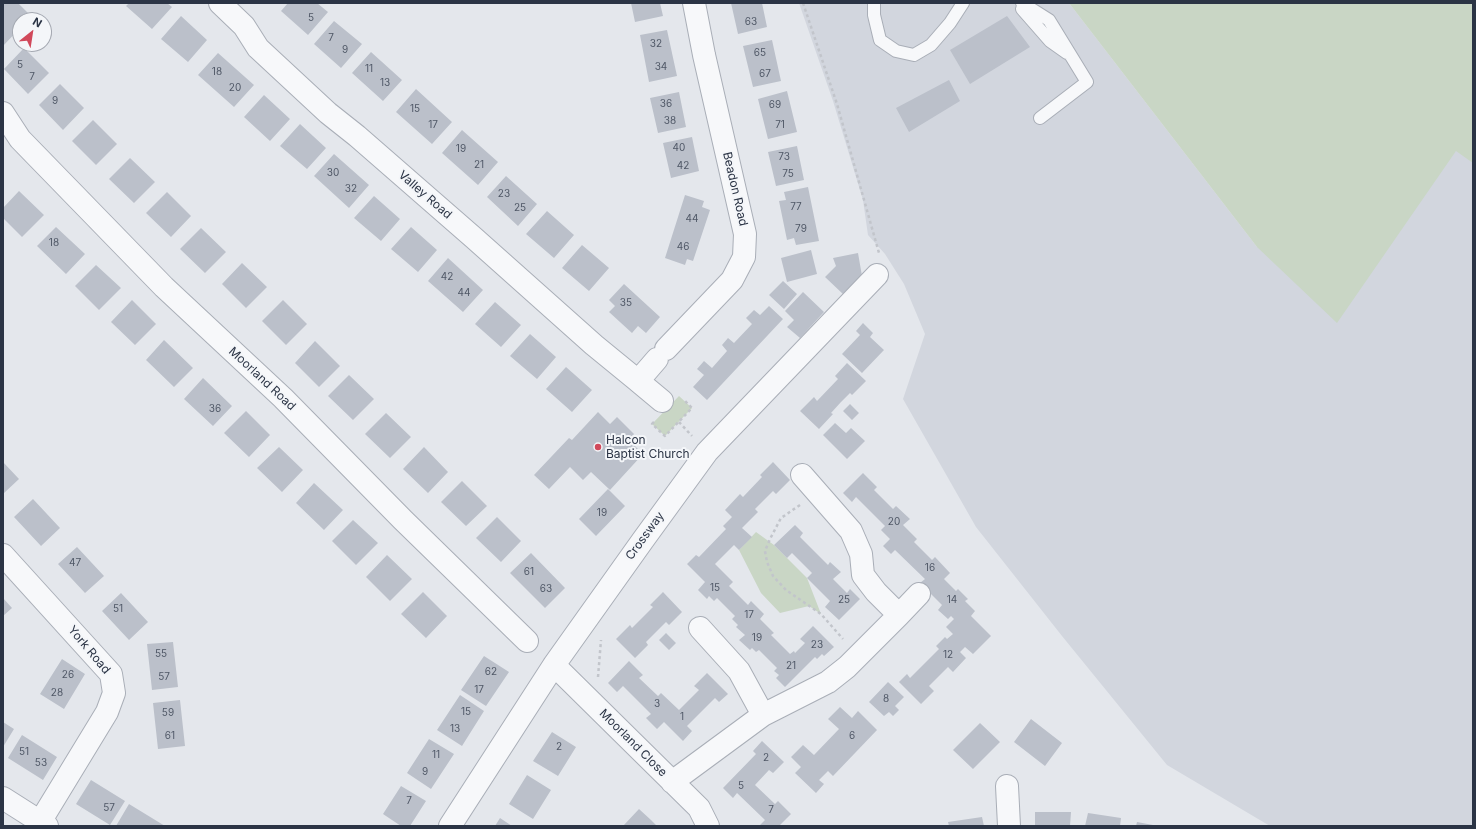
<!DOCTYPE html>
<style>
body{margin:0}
#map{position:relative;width:1476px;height:829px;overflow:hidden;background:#e4e7ec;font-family:Inter,sans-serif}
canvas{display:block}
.frame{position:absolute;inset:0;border:4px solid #2b3445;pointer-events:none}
.north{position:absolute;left:12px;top:12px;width:40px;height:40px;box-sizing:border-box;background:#f4f6f9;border:1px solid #a4a8b1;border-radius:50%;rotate:30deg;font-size:11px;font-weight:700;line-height:16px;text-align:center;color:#2b3445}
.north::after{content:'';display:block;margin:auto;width:14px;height:18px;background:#d1495b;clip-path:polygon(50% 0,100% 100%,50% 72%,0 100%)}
</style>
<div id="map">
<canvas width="1476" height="829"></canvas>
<div class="frame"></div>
<div class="north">N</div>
</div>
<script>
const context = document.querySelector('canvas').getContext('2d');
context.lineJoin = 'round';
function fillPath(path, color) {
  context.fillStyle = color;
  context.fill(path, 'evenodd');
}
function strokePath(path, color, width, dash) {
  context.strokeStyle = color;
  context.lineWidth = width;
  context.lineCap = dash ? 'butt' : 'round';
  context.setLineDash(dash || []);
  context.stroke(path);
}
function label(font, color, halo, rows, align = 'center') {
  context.font = font + ' Inter,sans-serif';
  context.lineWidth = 4;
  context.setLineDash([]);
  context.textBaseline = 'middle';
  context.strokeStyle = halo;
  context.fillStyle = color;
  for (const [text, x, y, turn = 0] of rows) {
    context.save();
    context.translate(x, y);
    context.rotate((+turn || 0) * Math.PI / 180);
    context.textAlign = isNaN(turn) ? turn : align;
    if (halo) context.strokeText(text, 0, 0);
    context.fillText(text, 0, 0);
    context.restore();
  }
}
fillPath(new Path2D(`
 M799,3H1069L1257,247L1456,151L1473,128V826H1270L1167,765L1062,636L976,527L903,399L925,334L904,284L885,254L868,235L863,200L833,101Z`), '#d2d6de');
fillPath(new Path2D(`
 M1069,3H1473V163L1456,151L1337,323L1257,247Z
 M679,396L692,408L665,436L652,424Z
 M756,532L774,545L807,578L821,614L809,606L780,613L761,593L739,550Z`), '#c9d6c5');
fillPath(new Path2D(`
 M3,3H18L32,17L28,20H20V28L3,46Z
 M129,3H167L172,7L152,29L126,6Z
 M288,3H317L328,12L308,35L281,11Z
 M631,3H660L663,16L635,22Z
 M731,3H762L767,27L738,34Z
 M181,16L207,40L188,62L161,39Z
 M1007,16L1030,47L970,84L950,50Z
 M334,21L362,44L341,68L314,44Z
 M667,30L677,76L649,82L640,35Z
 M772,40L781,81L753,87L743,46Z
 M24,48L49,73L28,94L4,69Z
 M371,52L402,80L383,101L352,73Z
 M218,53L254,85L234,107L198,75Z
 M949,80L960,101L909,132L896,108Z
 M60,84L84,108L63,130L39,105Z
 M416,89L452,122L432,144L396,112Z
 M787,91L797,132L768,139L758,99Z
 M679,92L686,127L658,133L650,98Z
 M264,95L290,119L270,141L244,117Z
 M93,120L117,144L96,165L72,141Z
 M300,124L326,148L307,169L280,146Z
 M462,130L498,162L478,185L442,153Z
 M692,137L699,171L671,178L663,143Z
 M797,146L804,180L776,186L768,152Z
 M334,154L369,185L349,208L314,176Z
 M130,158L155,182L134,203L109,179Z
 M506,176L537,204L518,226L487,197Z
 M808,187L819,241L796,245L794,238L787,240L779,201L786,200L784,192Z
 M19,191L44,215L22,237L3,218V208Z
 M167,192L191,216L171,237L146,213Z
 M685,195L704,201L702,207L710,210L693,261L687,259L685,265L665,258Z
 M374,196L400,219L381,241L354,218Z
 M547,211L574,235L554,258L526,234Z
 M56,227L85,254L66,274L37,246Z
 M411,227L437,250L418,272L391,249Z
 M201,228L226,252L205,273L180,249Z
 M582,245L609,268L589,291L562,268Z
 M811,250L817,274L787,282L781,258Z
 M858,253L862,276L844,295L825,277L836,266L833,258Z
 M448,258L483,290L463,312L428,281Z
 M242,263L267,287L246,308L222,284Z
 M96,265L121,288L99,310L75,286Z
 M783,281L797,294L784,309L769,295Z
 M624,284L660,317L646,333L638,326L632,333L609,312L615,306L609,300Z
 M803,292L824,312L800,338L787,327L794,320L785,311Z
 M132,300L156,324L135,345L111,322Z
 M283,300L307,324L286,345L262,321Z
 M495,302L521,325L501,347L475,324Z
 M769,306L783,319L707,400L693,387L704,375L697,369L704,361L712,368L727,351L722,345L728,338L734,343L752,324L746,318L754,310L760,315Z
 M863,323L873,333L870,337L884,350L862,373L842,354L860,335L856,331Z
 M530,334L556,357L537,379L510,356Z
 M164,340L193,368L174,387L146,360Z
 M315,341L340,366L319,387L295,363Z
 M847,363L866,381L852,395L850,393L841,402L831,413L833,414L819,429L800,411L814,397L817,401L838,379L835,376Z
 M566,367L592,390L572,412L546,389Z
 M349,375L374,399L353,420L328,396Z
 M203,378L232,406L213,426L184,399Z
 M850,404L859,413L852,420L843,411Z
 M246,411L270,435L249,457L224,433Z
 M598,412L610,424L617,417L634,434L629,440L643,454L610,490L591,472L583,480L570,467L549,489L534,475L569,438L572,440Z
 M386,413L411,437L390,458L365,434Z
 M835,423L846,433L851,428L865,441L847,459L823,435Z
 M279,447L303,470L282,492L257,468Z
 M424,447L448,472L428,493L403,469Z
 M3,462L19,479L3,494Z
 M773,462L790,480L776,494L773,491L755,509L758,512L742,528L752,537L739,550L734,545L715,564L733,582L729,586L748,605L751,601L764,614L760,619L774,633L771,635L790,654L794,651L795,653L805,643L800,639L813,626L834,647L824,656L822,654L817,659L815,657L785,687L776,678L779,675L774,671L777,668L759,650L756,652L752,648L750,650L739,640L745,635L736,627L738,625L732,619L735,616L717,598L714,601L709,596L707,599L698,590L705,582L687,564L696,555L699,557L726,529L723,526L732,517L725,510L740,494L743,497L762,477L760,475Z
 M863,473L877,487L874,490L893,509L896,506L910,519L903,525L917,539L914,542L932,560L935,557L950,573L944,579L956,591L958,589L968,599L965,601L975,611L971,616L991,636L973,654L965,647L960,652L966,658L953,672L948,667L929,686L934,691L921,704L899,682L907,674L910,678L939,649L936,646L945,637L947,639L953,634L946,627L954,619L951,616L948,619L938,610L942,605L920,583L925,579L895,550L891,554L883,546L890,539L881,530L885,526L856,497L852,502L843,493Z
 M462,481L487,506L466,526L441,502Z
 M314,483L343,510L324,530L296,503Z
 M608,489L625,506L596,536L579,519Z
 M33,499L60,528L41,546L14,517Z
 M497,517L521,541L501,562L476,538Z
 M353,520L378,543L356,565L332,541Z
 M795,525L803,533L800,537L828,565L830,562L841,572L833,579L847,593L850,589L860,599L839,620L825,607L830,601L807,578L812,573L792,553L787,558L774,545Z
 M77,547L104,576L85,593L58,564Z
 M531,553L565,588L545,608L510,573Z
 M387,555L412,579L390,601L366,577Z
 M423,592L447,616L426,638L401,614Z
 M663,592L682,612L669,625L666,622L646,642L648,645L635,658L616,639L630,625L632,628L653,607L650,605Z
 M121,593L148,622L129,640L102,611Z
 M3,598L12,608L3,616Z
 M666,633L676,643L669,650L659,640Z
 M173,642L178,687L152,690L147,644Z
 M484,656L509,672L486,706L461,690Z
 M62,659L85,674L64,709L40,694Z
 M629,661L643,675L639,678L658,696L661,693L679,710L699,690L694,686L707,673L728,694L719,702L715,698L687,726L692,731L683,741L664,722L657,729L646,718L651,714L623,686L617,692L608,683Z
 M888,682L904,697L895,706L899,710L893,716L889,712L884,716L869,702Z
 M460,695L484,711L462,746L437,730Z
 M180,700L185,746L158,749L153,703Z
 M840,707L852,718L858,711L877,730L833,776L828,771L819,780L824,784L816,793L795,773L801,767L791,757L803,745L814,755L839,729L828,719Z
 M1031,719L1062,743L1045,766L1014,742Z
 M3,722L14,729L3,747Z
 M980,723L1000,742L973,769L953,750Z
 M552,732L576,747L558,776L533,761Z
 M22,735L57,757L43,780L8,758Z
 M429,739L454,754L431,789L407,773Z
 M762,741L784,762L773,773L769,770L755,785L775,804L778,801L791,814L779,826H762L760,825L765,820L737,793L733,798L723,788L756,754L753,751Z
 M527,775L551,790L533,819L509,804Z
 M91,780L125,801L110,825L76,804Z
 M401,786L426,801L410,826H401L383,814Z
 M129,804L165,826H116Z
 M639,809L651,820L657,826H623Z
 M1035,812H1071L1070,826H1035Z
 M1088,813L1121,818L1120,826H1085Z
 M982,817L984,826H949L948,822Z
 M500,818L512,826H495Z
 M1137,822L1153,825V826H1136Z`), '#bbc0ca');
const service = new Path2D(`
 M874,3V15L880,40L896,51L914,55L931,45L950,23L963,3
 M1022,3L1049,20L1087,82L1040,118
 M1022,9L1050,41L1067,53`);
const minor = new Path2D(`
 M220,3L244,26L258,48L328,113L357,136L474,238L594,345L638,381L657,359
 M3,113L20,139L164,287L283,398L403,520L527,641
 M666,349L732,280L744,257L745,234L704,55L694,3
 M638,381L662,401
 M3,555L111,674L114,693L107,712L40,822
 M899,615L919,594
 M700,628L739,671L763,715
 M554,665L699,808L708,826
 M672,782L763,715L828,682L847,667L899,615L876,592L863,575L861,554L851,531L802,475
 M1007,786L1009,826
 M3,798L47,826
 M450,826L554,665L643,540L707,452L877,275`);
strokePath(service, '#a9aeb7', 14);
strokePath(minor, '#a9aeb7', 24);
strokePath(new Path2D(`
 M803,3L837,104L879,253
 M654,422L652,424L665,436L692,408L685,401
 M679,422L692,436
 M800,505L781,518L770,539L765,551L767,562L773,576L786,590L821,614L843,639
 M598,677L601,640`), '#c2c5cb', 2.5, [3, 3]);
strokePath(service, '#f7f8fa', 12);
strokePath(minor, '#f7f8fa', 22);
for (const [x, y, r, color] of [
 [598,447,4,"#d1495b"]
]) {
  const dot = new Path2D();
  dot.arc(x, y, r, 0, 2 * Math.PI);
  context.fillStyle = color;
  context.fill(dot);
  strokePath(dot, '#f4f6f9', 1.5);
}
label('10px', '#4f5766', null, [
 ["5",311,18],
 ["63",751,22],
 ["7",331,38],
 ["32",656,44],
 ["9",345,50],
 ["65",760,53],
 ["5",20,65],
 ["34",661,67],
 ["11",369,69],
 ["18",217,72],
 ["67",765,74],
 ["7",32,77],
 ["13",385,83],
 ["20",235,88],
 ["9",55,101],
 ["36",666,104],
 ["69",775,105],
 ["15",415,109],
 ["38",670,121],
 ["17",433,125],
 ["71",780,125],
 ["40",679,148],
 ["19",461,149],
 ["73",784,157],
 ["21",479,165],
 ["42",683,166],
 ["30",333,173],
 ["75",788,174],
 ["32",351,189],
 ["23",504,194],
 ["77",796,207],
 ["25",520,208],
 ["44",692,219],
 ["79",801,229],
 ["18",54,243],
 ["46",683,247],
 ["42",447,277],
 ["44",464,293],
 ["35",626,303],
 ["36",215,409],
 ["19",602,513],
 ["20",894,522],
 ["47",75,563],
 ["16",930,568],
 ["61",529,572],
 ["15",715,588],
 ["63",546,589],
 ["25",844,600],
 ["14",952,600],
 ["51",118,609],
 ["17",749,615],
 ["19",757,638],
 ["23",817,645],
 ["55",161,654],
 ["12",948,655],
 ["21",791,666],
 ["62",491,672],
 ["26",68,675],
 ["57",164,677],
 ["17",479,690],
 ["28",57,693],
 ["8",886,699],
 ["3",657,704],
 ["15",466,712],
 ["59",168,713],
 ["1",682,717],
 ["13",455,729],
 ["61",170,736],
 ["6",852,736],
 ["2",559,747],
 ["51",24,752],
 ["11",436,755],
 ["2",766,758],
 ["53",41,763],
 ["9",425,772],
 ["5",741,786],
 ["7",409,801],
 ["57",109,808],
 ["7",771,810]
]);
label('12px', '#2b3445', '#f4f6f9', [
 ["Beadon Road",735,189,77],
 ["Valley Road",425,195,41],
 ["Moorland Road",262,379,43],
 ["Crossway",645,536,-54],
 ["York Road",89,650,50],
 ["Moorland Close",633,743,45]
]);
label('12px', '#2b3445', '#f4f6f9', [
 ["Halcon",606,440],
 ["Baptist Church",606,454]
], 'left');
</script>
